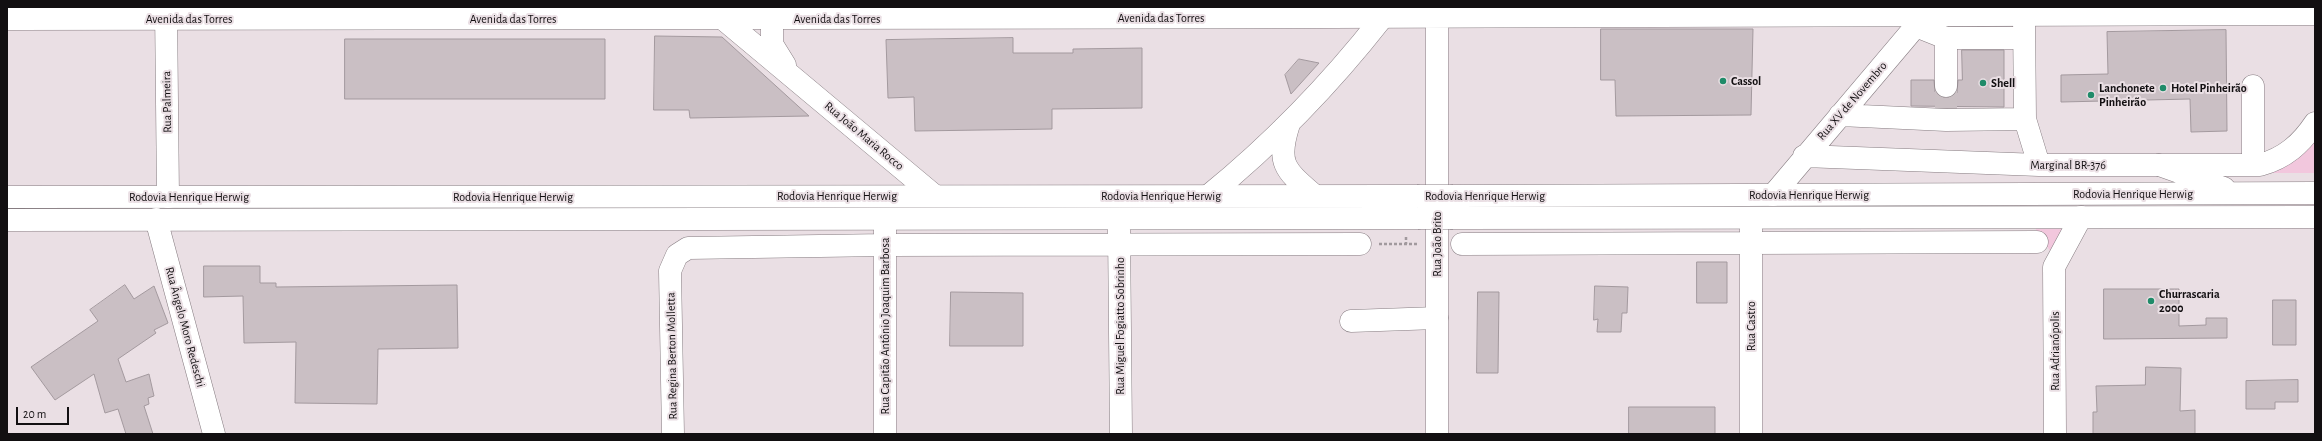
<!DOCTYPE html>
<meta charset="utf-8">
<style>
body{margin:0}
#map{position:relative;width:2322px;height:441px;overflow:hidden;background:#eadfe4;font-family:"Alegreya Sans",sans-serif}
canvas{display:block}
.frame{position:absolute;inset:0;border:8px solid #120f11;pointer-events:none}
.scale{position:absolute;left:16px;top:407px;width:53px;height:18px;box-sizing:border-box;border:2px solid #120f11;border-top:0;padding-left:5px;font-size:12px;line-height:14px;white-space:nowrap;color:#120f11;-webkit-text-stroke:3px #eadfe4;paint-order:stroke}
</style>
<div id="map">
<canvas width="2322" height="441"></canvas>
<div class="frame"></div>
<div class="scale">20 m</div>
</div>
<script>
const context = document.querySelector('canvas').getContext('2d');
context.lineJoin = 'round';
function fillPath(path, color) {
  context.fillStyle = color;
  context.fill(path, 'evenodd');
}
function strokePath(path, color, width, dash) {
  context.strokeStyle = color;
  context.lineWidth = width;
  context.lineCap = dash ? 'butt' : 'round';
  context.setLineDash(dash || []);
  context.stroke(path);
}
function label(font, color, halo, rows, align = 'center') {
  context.font = font + ' "Alegreya Sans",sans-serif';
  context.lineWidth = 4;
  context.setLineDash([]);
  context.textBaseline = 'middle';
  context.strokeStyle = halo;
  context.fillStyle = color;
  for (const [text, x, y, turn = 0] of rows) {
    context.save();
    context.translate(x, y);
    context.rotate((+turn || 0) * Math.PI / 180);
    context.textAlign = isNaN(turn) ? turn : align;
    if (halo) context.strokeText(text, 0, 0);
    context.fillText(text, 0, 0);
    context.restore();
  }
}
fillPath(new Path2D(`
 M7,7H150V11H7Z
 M213,7H594L215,12Z
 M2314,132L2315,173H2271Z
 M2035,228H2069L2054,257Z`), '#f2c7dd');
const building = new Path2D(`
 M1601,29H1753L1751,115L1616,116L1615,80H1601Z
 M2226,30L2227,131L2191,132L2190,99L2061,102V75L2108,74L2107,32Z
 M655,36L722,37L809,116L690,118L689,110H654Z
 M1013,38V53H1073V49L1142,48V108L1052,109V129L915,131L914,97L888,98L886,40Z
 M345,39H605V99H345Z
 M1962,50H2004V107L1911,106V80H1934L1935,92L1940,97H1952L1957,93L1958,80H1962Z
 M1299,59L1319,63L1291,94L1285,75Z
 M1697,262H1727V303H1697Z
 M204,266H260V283H276V287L457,285L458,348L378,349L377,404L295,403L296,342L244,343L243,296L204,297Z
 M125,285L134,299L154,286L168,323L154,330L156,333L118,359L126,382L149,374L154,396L148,398L149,404L144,406L153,434H126L118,409L105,413L94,374L55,400L31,367L98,321L90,310Z
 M1595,286L1628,287L1627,313H1622L1621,332H1597L1598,319L1594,320Z
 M2104,289H2179V326L2206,325V318H2227V338L2104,339Z
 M951,292L1023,293V346H950Z
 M1478,292H1499L1498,373H1477Z
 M2273,300H2296V345H2273Z
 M2146,367L2181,368L2180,411L2195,410V434H2093V412H2097L2096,386L2145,385Z
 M2298,380V402H2275V409H2246V381Z
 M1629,407H1715V434H1629Z`);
fillPath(building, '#cabfc4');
strokePath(building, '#a3999e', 1);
strokePath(new Path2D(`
 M1946,112V86`), '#cac0c4', 22, [22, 11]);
const minor = new Path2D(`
 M166,7L168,197
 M772,7V44L785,65
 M2024,15L2025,119L2039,165
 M722,18L935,196
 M1916,26L1946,38V86
 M1946,38H2024
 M1840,115L1946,120L2025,119
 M1289,124C1276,164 1285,170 1315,196
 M1804,156L2039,165H2260C2285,158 2301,144 2315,123
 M2253,165V86
 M1773,195L1932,7
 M1208,196C1272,144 1331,83 1382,18
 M156,219L214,434
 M885,230V434
 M1119,230L1121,434
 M1462,244L2037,242
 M1351,321L1437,318
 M673,434L670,271L677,255L688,248L885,245L1360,244
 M1751,434V229
 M2055,434L2054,267L2081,217`);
const major = new Path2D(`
 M7,19C776,18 1546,18 2315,14
 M1437,434V7`);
const highway = new Path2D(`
 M2159,165L2224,188
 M1453,196L2315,193
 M7,197L1417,196
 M1453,218L2315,217
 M7,220L1418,218`);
strokePath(minor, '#867c81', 23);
strokePath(major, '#867c81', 23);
strokePath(highway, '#867c81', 23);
strokePath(new Path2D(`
 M1406,237V244H1418
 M1379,244H1406`), '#a1999d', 2.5, [3, 2]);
strokePath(minor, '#fff', 22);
strokePath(major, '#fff', 22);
strokePath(highway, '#fff', 22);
const highwayBridge = new Path2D(`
 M1417,196H1453
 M1418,218H1453`);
strokePath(highwayBridge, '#867c81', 23, []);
strokePath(highwayBridge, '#fff', 22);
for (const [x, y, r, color] of [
 [1723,81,4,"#1f8b69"],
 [1983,83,4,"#1f8b69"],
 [2163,88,4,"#1f8b69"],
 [2091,95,4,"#1f8b69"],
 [2151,301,4,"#1f8b69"]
]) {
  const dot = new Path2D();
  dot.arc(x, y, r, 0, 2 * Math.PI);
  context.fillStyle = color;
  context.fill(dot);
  strokePath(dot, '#eadfe4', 1.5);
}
label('12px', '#120f11', '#eadfe4', [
 ["Avenida das Torres",1161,18],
 ["Avenida das Torres",189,19],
 ["Avenida das Torres",513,19],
 ["Avenida das Torres",837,19],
 ["Rua XV de Novembro",1852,101,-49],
 ["Rua Palmeira",167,102,-91],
 ["Rua João Maria Rocco",864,136,40],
 ["Marginal BR-376",2068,165],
 ["Rodovia Henrique Herwig",2133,194],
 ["Rodovia Henrique Herwig",1809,195],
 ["Rodovia Henrique Herwig",837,196],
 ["Rodovia Henrique Herwig",1161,196],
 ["Rodovia Henrique Herwig",1485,196],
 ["Rodovia Henrique Herwig",189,197],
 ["Rodovia Henrique Herwig",513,197],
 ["Rua João Brito",1437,244,-90],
 ["Rua Capitão Antônio Joaquim Barbosa",885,326,-90],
 ["Rua Miguel Fogiatto Sobrinho",1120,326,-90],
 ["Rua Castro",1751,326,-90],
 ["Rua Ângelo Moro Redeschi",185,327,75],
 ["Rua Adrianópolis",2055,351,-90],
 ["Rua Regina Berton Molletta",672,356,-91]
]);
label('bold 12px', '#120f11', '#eadfe4', [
 ["Cassol",1731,81],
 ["Shell",1991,83],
 ["Lanchonete",2099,88],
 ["Pinheirão",2099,102],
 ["Hotel Pinheirão",2171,88],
 ["Churrascaria",2159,294],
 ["2000",2159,308]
], 'left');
</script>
